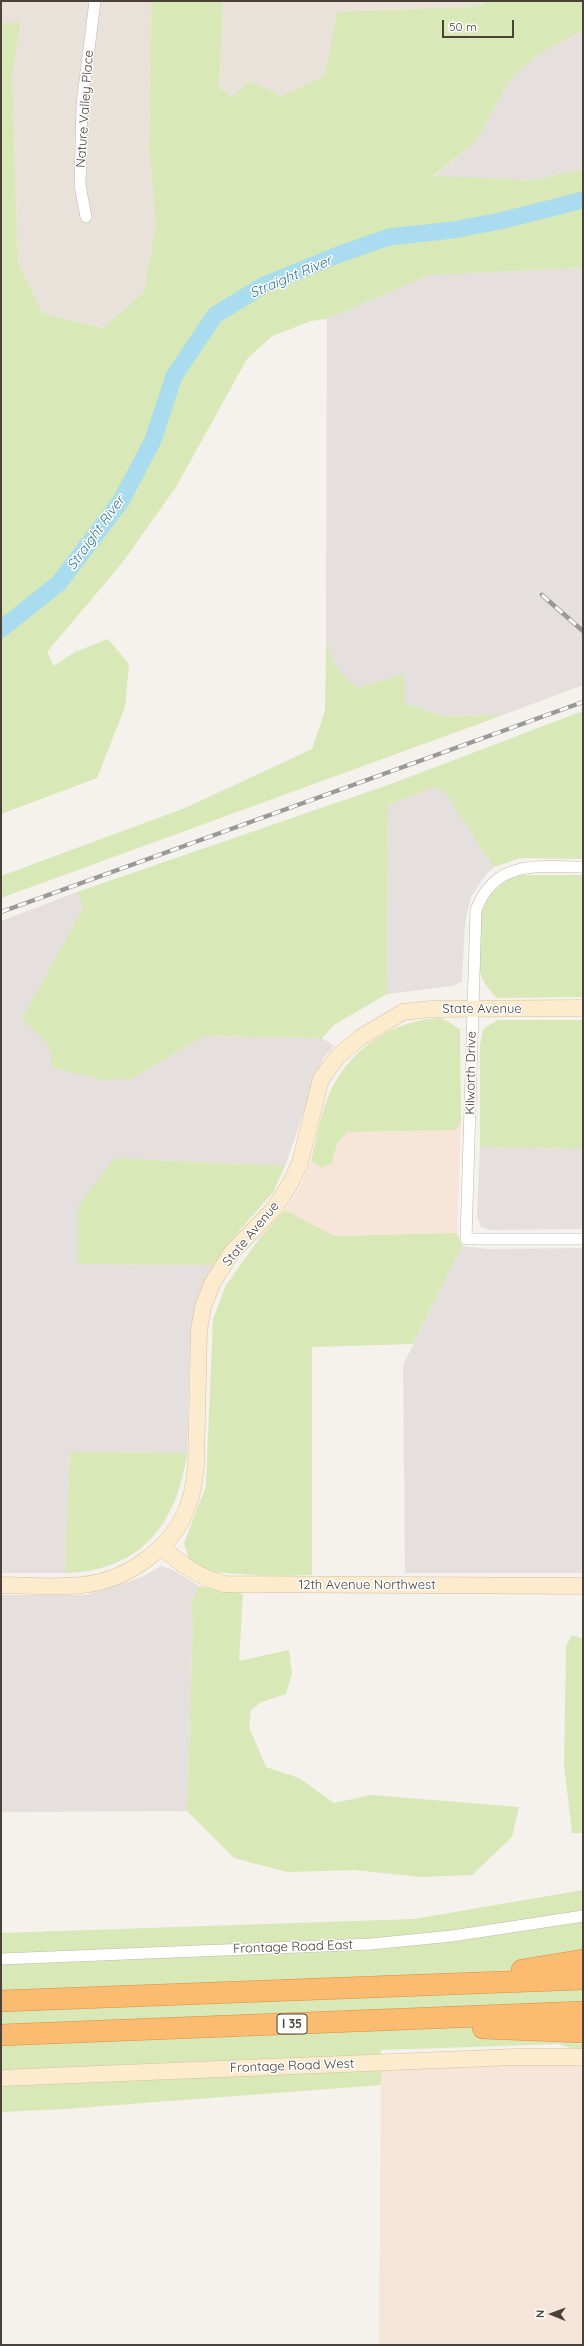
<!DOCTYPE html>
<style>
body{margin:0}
#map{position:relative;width:584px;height:2346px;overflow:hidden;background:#f5f1ec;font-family:Quicksand,sans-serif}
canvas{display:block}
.frame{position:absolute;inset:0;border:2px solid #4a4139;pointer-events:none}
.north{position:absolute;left:532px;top:2294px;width:40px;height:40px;-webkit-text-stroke:3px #fff;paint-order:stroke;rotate:271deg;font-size:11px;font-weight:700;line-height:16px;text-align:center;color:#4a4139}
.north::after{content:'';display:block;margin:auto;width:14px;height:18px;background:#4a4139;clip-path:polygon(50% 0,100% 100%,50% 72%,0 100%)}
.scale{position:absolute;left:442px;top:20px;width:72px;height:18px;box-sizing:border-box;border:2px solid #4a4139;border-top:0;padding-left:5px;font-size:12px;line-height:14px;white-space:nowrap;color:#4a4139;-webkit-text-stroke:3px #fff;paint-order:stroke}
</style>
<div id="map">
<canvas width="584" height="2346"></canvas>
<div class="frame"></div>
<div class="north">N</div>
<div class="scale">50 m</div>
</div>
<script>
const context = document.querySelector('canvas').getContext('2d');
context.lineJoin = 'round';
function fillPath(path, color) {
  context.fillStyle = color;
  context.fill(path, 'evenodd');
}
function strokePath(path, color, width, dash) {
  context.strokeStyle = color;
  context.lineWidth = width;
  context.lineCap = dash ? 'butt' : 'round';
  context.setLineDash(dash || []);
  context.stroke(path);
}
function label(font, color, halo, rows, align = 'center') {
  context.font = font + ' Quicksand,sans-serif';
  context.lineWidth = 3;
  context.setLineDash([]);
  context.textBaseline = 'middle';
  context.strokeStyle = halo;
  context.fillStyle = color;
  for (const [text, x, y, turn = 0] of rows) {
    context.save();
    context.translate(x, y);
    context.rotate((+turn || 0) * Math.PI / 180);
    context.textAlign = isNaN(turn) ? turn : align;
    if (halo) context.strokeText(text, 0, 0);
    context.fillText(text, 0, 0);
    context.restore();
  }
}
fillPath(new Path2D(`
 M1,1H151L149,152L156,223L144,292L103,328L43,314L18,262L12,75L21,22L1,23Z
 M223,1H487L479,6L337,12L324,76L281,96L251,81L231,97L219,87Z`), '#e9e2da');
fillPath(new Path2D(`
 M461,1122L457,1233L334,1236L285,1210L299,1189L311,1161L322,1168L332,1163L337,1143L348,1132L456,1130Z
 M546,2061L583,2063V2345H379L381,2071Z`), '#f6e5d8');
fillPath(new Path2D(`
 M583,30V169L534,180L433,177L476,141L509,81L534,57Z
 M583,268V685L503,715L442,716L404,703V674L356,688L336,667L326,641L327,319L430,275Z
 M433,787L445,791L494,867L486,874L471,897L465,923L462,981L452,986L387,994L388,805Z
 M77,892L83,908L22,1018L48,1044L133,1078L204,1036L322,1038L334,1046L323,1058L285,1166L116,1158L79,1264L216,1265L197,1307L190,1349L187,1453L70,1452L65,1573H1V921Z
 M480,1147L583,1149V1229L492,1230L481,1227L477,1216Z
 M462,1246L488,1249L583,1248V1573H405L403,1365Z
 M161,1566L171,1569L199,1586L191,1602L193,1620L187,1811L1,1812V1595H86L142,1577Z`), '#e5e0dd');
fillPath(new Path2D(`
 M151,1H223L219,87L231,97L251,81L281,96L324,76L337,12L479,6L487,1H583V30L534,57L509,81L476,141L433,176L534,180L583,169V268L430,275L327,319L311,321L272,336L247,359L176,487L122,563L47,652L54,666L75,652L108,639L129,664L125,707L97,778L1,814V23L21,22L12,75L18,262L43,314L103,328L144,292L156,223L149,152Z
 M326,641L336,667L356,688L404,674V703L442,716L503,715L1,898V876L185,808L312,749L325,711Z
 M583,711V859L520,858L494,867L444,791L433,787L388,805L387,994L334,1025L322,1038L204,1036L133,1078L103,1080L53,1068L48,1044L22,1018L83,908L77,892L388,785Z
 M519,875H583V997L497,998C488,989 480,978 478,964C476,952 479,910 486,900C494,887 506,881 519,875Z
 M442,1018L460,1029L461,1122L456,1130L348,1132L337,1143L332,1163L322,1168L311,1161C316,1140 320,1117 328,1097C346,1051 393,1019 442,1018Z
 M498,1020H583V1149L480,1147V1045L483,1029Z
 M115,1158L285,1166L273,1192L227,1245L216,1265L78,1264V1206Z
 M285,1210L334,1236L457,1233L462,1246L413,1344L312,1347V1575L271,1576L210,1572L189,1559L184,1543L206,1486L213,1319L226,1285L259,1239Z
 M70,1452L187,1453C177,1525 140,1571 65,1573Z
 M199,1586L243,1594L239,1661L289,1650L292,1673L286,1694L261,1702L251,1710L249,1727L266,1767L299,1778L334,1803L371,1795L519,1807L512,1837L472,1875L420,1877L355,1870L287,1872L234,1858L187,1811L193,1620L191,1602Z
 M572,1635L583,1639V1833H572L564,1765L566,1646Z
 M583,1890V2043H571L583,2044V2049L571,2048L559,2044L381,2050V2085L65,2109L1,2112V1933L414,1919Z`), '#d8e8b6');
strokePath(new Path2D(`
 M1,620L4,625`), '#aadcf0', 3);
strokePath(new Path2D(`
 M1,629L59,583L121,501L153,440L174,376L215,315L264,285L340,254L389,237L453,230L500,221L583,200`), '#aadcf0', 17);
const street = new Path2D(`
 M86,217L80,185L82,105L95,1
 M583,867C538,867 495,859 476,910L466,1239H583
 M1,1959L371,1944L452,1936L583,1916`);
const secondary = new Path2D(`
 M162,1547C183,1566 197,1576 224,1584L583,1586
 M1,1585C28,1585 57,1588 83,1585C127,1580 173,1548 188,1506C193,1493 195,1478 196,1464L199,1330L203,1307L213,1282L232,1252L273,1210L290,1184L300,1163L321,1079L338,1056L361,1037L403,1012L431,1009L583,1008
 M1,2078L515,2057H583`);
const highway = new Path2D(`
 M522,1970L583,1960
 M1,2001L583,1979
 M483,2028L583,2032
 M1,2035L583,2012`);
strokePath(street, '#c1b8ae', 12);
strokePath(secondary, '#d7c19f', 17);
strokePath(highway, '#db8d40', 22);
strokePath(street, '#fff', 11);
strokePath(secondary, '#fdebcd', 16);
strokePath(highway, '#fbbb71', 21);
const rail = new Path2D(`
 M542,595L583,631
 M1,912L583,702`);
strokePath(rail, '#999', 4.5);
strokePath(rail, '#fff', 3, [9]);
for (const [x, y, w] of [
 [292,2024,30]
]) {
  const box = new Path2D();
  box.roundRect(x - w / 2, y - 10, w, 20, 3);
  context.fillStyle = '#fff';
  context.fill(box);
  strokePath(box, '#4a4139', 1);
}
label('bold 12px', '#4a4139', null, [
 ["I 35",292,2024]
]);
label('13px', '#4a4139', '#fff', [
 ["Nature Valley Place",85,109,-86],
 ["State Avenue",482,1009],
 ["Kilworth Drive",471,1073,-89],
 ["State Avenue",251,1234,-50],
 ["12th Avenue Northwest",367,1585],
 ["Frontage Road East",293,1947,-2],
 ["Frontage Road West",292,2066,-2]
]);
label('italic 14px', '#2e7c9c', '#fff', [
 ["Straight River",291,277,-23],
 ["Straight River",96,533,-54]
]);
</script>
